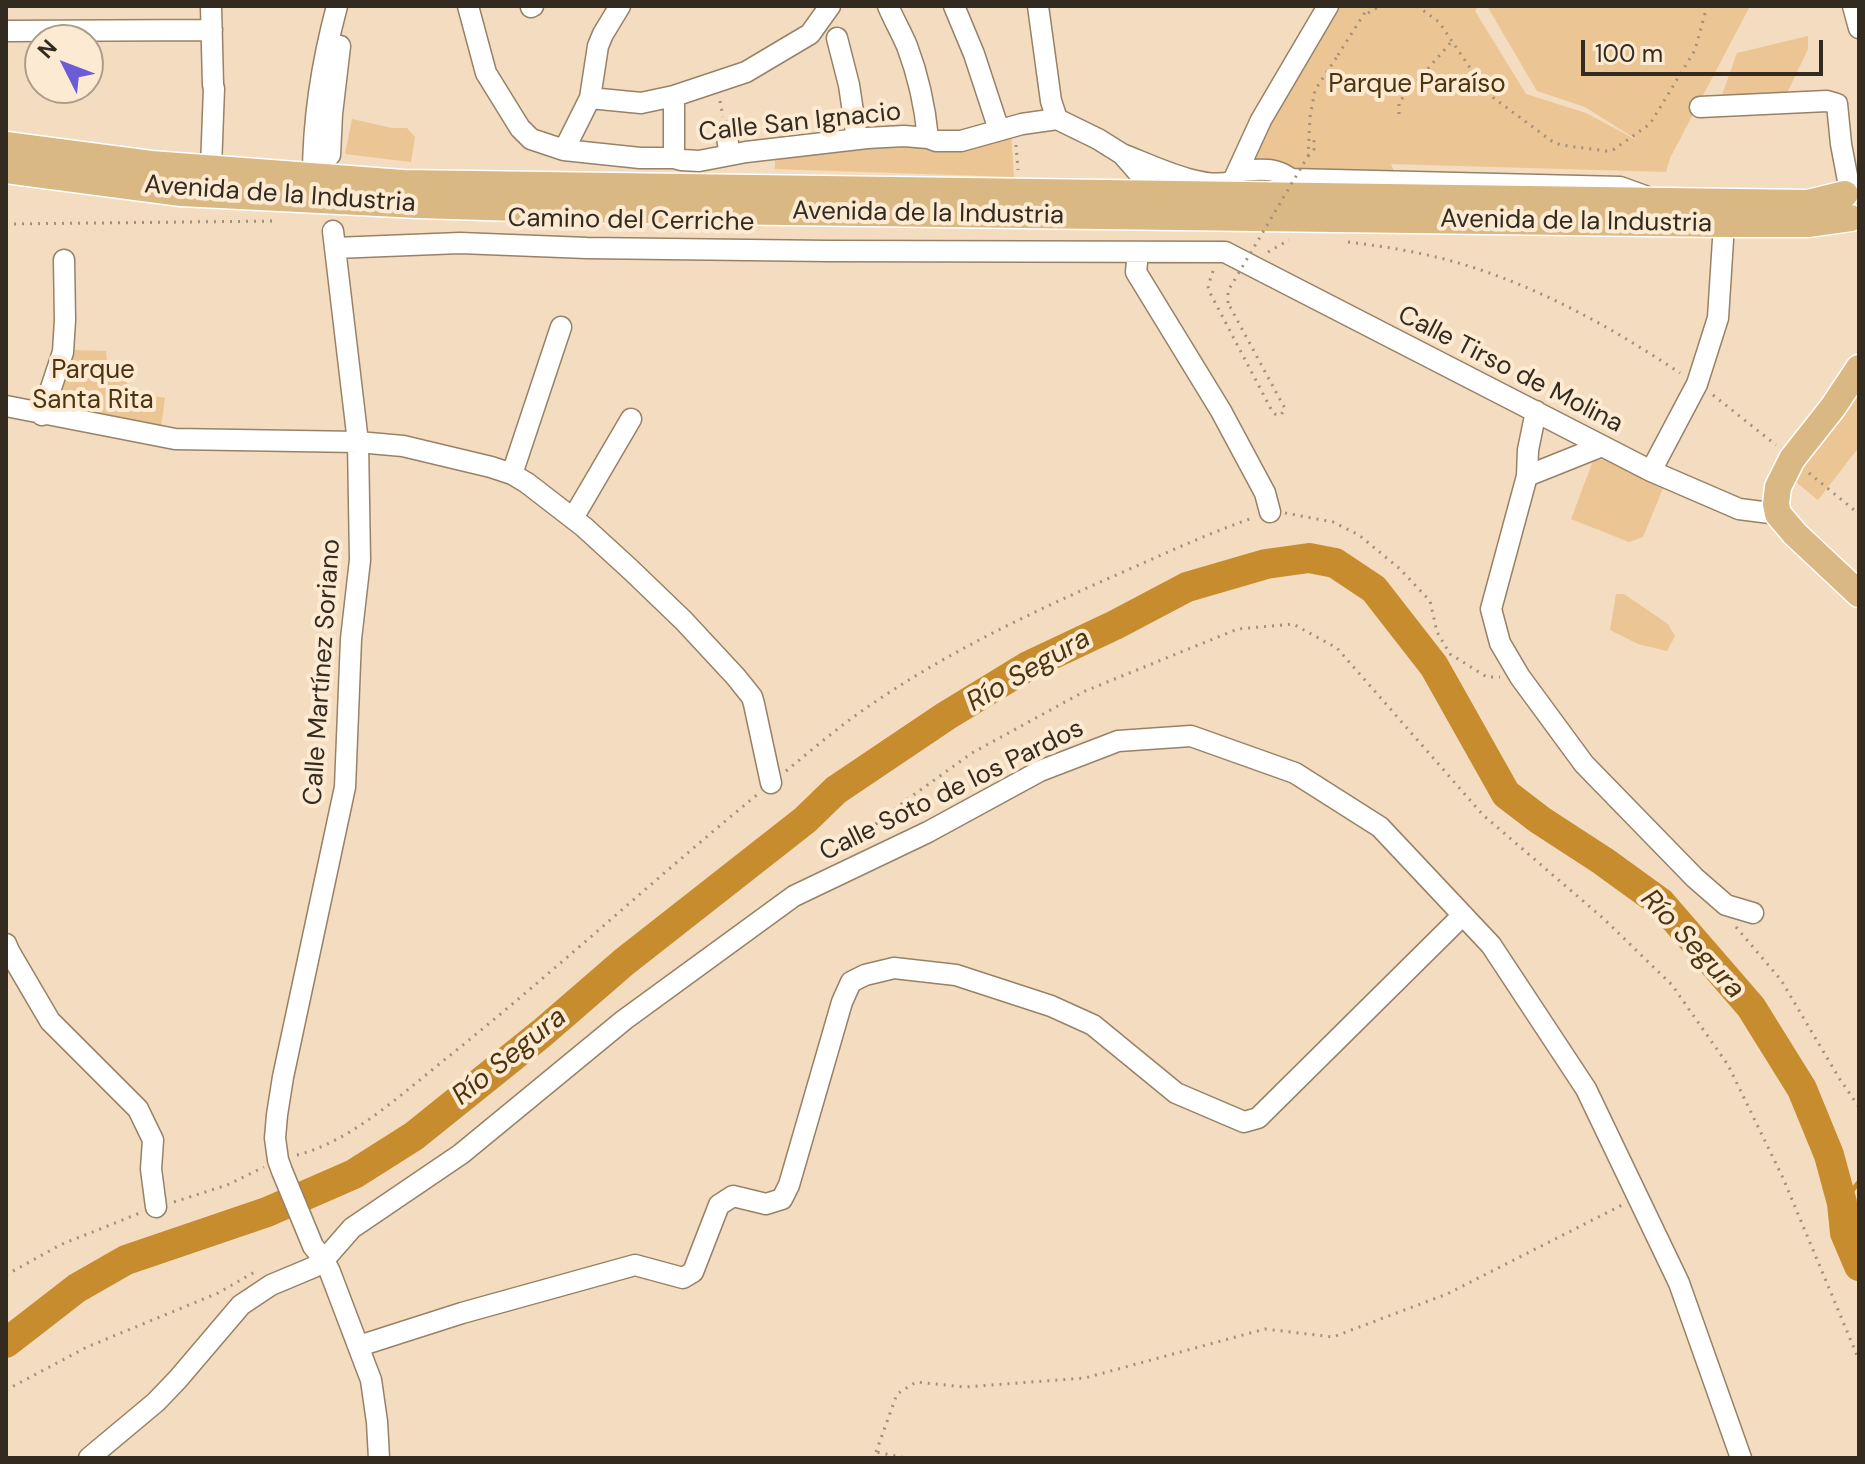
<!DOCTYPE html>
<meta charset="utf-8">
<style>
body{margin:0}
#map{position:relative;width:1865px;height:1464px;overflow:hidden;background:#f3dcbf;font-family:"DM Sans",sans-serif}
canvas{display:block}
.frame{position:absolute;inset:0;border:8px solid #342b20;pointer-events:none}
.north{position:absolute;left:24px;top:24px;width:80px;height:80px;box-sizing:border-box;background:#fdead3;border:2px solid #ad9e8b;border-radius:50%;rotate:312deg;font-size:22px;font-weight:700;line-height:32px;text-align:center;color:#342b20}
.north::after{content:'';display:block;margin:auto;width:28px;height:36px;background:#6a5dd6;clip-path:polygon(50% 0,100% 100%,50% 72%,0 100%)}
.scale{position:absolute;left:1581px;top:40px;width:242px;height:36px;box-sizing:border-box;border:4px solid #342b20;border-top:0;padding-left:10px;font-size:24px;line-height:28px;white-space:nowrap;color:#342b20;-webkit-text-stroke:6px #fdead3;paint-order:stroke}
</style>
<div id="map">
<canvas width="1865" height="1464"></canvas>
<div class="frame"></div>
<div class="north">N</div>
<div class="scale">100 m</div>
</div>
<script>
const context = document.querySelector('canvas').getContext('2d');
context.lineJoin = 'round';
function fillPath(path, color) {
  context.fillStyle = color;
  context.fill(path, 'evenodd');
}
function strokePath(path, color, width, dash) {
  context.strokeStyle = color;
  context.lineWidth = width;
  context.lineCap = dash ? 'butt' : 'round';
  context.setLineDash(dash || []);
  context.stroke(path);
}
function label(font, color, halo, rows, align = 'center') {
  context.font = font + ' "DM Sans",sans-serif';
  context.lineWidth = 8;
  context.setLineDash([]);
  context.textBaseline = 'middle';
  context.strokeStyle = halo;
  context.fillStyle = color;
  for (const [text, x, y, turn = 0] of rows) {
    context.save();
    context.translate(x, y);
    context.rotate((+turn || 0) * Math.PI / 180);
    context.textAlign = isNaN(turn) ? turn : align;
    if (halo) context.strokeText(text, 0, 0);
    context.fillText(text, 0, 0);
    context.restore();
  }
}
fillPath(new Path2D(`
 M1340,6H1478L1475,11L1526,94L1586,113L1642,143L1585,107L1537,91L1487,6H1750L1670,158L1666,172L1391,164L1396,176L1304,174L1279,161L1249,160Z
 M1808,36V49L1787,93L1722,95L1737,53Z
 M352,119L392,128H407L415,137L411,162L345,154Z
 M1011,132L1014,177L775,169V158L871,143Z
 M73,350L106,351L107,363L130,366L126,391L165,398L161,427L61,408L56,405L73,362Z
 M1859,374V447L1818,500L1791,478Z
 M1605,459L1664,486L1643,537L1629,542L1571,519L1593,461Z
 M1616,594H1624L1668,624L1675,636L1667,651L1638,644L1610,630Z`), '#ebc593');
strokePath(new Path2D(`
 M1842,1203L1859,1182`), '#c78c2e', 5);
strokePath(new Path2D(`
 M6,1343L77,1288L126,1260L267,1212L354,1174L414,1136L542,1033L624,962L805,820L836,790L946,716L1028,666L1115,625L1187,587L1266,564L1309,558L1335,563L1374,589L1434,666L1506,794L1540,820L1603,861L1661,903L1751,1007L1802,1089L1829,1155L1842,1203L1845,1233L1859,1266`), '#c78c2e', 30);
const minor = new Path2D(`
 M211,6L213,85
 M468,6L486,73L520,128L531,139L564,150L640,158H674L682,160L699,161L746,152L867,138L904,136L928,138L936,141H961L1022,124L1057,119
 M888,6C894,20 901,32 907,46C918,75 925,107 928,138
 M954,6L974,54L999,130
 M1038,6L1051,101L1057,119L1098,139L1122,154L1157,194
 M1853,6L1859,28
 M531,7L533,6
 M6,31L212,30
 M837,38L849,85L857,139
 M590,98L641,103L674,96L746,72L810,34L830,6
 M1700,107L1827,101L1837,104L1841,144L1849,186
 M726,132L730,155
 M564,150L590,98L598,46L603,34L620,6
 M1122,154C1151,165 1204,192 1233,181L1261,120L1328,6
 M330,155L332,114L340,46
 M674,158V96
 M211,168L214,88
 M1238,171C1264,169 1283,166 1300,189
 M313,176C313,118 322,62 337,6
 M1292,179L1620,187L1645,196
 M333,231L358,442L360,560L351,639L345,787L283,1077L277,1115L275,1138L278,1160L282,1171L313,1246L324,1260L330,1272L371,1380L377,1422L379,1458
 M335,248L460,243L587,248L829,251L1225,252L1651,471L1739,509L1778,514
 M1138,252L1136,272L1221,411L1265,493L1270,512
 M6,406L175,439L358,442L403,446L491,467L512,474L527,483L584,527L631,570L684,621L736,677L752,697L754,704L771,783
 M1536,411L1528,450L1527,476L1491,609L1500,643L1520,677L1584,764L1695,878L1726,905L1753,913
 M42,415L63,352L65,320L64,260
 M1651,471L1697,384L1718,318L1724,224
 M512,474L561,327
 M1527,476L1602,446
 M573,518L631,419
 M6,944L9,951L50,1021L138,1109L153,1140L151,1169L156,1207
 M359,1346L462,1313L635,1265L683,1278L693,1272L719,1205L733,1196L766,1204L782,1199L789,1185L842,1002L851,982L865,975L894,968L956,975L1051,1006L1093,1025L1176,1093L1244,1122L1258,1118L1463,915
 M89,1458L156,1402L178,1379L241,1305L271,1285L314,1267L324,1260L352,1228L461,1154L624,1020L794,896L928,832L1040,771L1118,741L1191,736L1295,773L1380,827L1491,945L1586,1089L1679,1283L1741,1458`);
const major = new Path2D(`
 M6,145L151,164L403,183L1808,203L1845,194
 M6,170L181,193L417,205L552,209L1724,224H1808L1851,218
 M1859,368L1833,407L1792,459L1778,487L1776,504L1778,514L1795,534L1859,594`);
strokePath(minor, '#978267', 23);
strokePath(major, '#fff', 29);
strokePath(new Path2D(`
 M1417,6L1439,22L1483,87L1491,96L1553,142L1561,145L1606,151L1613,150L1650,124L1695,50L1707,6
 M1368,13L1380,6
 M1338,55L1369,6
 M720,101L723,117
 M1399,114V102L1452,41
 M1016,145L1018,170
 M1308,156L1314,149V139
 M6,224L277,221
 M1348,242C1381,246 1413,251 1444,259C1529,281 1608,325 1680,373
 M1268,252L1289,240
 M1213,271L1208,286L1209,291L1272,411L1275,414L1281,415L1285,408L1283,405L1228,303
 M1713,395L1776,445
 M1809,473L1859,514
 M1285,513L1333,522L1359,535L1400,569L1430,601L1437,632L1450,654L1487,677H1500
 M786,771C814,748 842,724 872,704C948,652 1030,613 1114,576C1161,555 1207,534 1255,517
 M838,854L905,801L972,753L1085,691L1238,629L1293,624L1337,648L1483,815L1604,919L1672,985L1728,1065L1783,1178L1859,1360
 M1736,927L1781,980L1839,1078L1859,1107
 M297,1155C351,1142 405,1091 448,1057C554,972 653,880 758,794
 M174,1202L227,1185L264,1167
 M6,1275L60,1245L140,1213
 M6,1390L87,1347L218,1293L258,1270
 M876,1452L897,1394L916,1382L965,1387L1085,1378L1265,1329L1333,1337L1447,1294L1624,1204
 M874,1458L876,1452L906,1458`), '#a1907b', 3, [2, 6]);
strokePath(minor, '#fff', 20);
strokePath(major, '#dab883', 26);
strokePath(new Path2D(`
 M1228,303V291L1308,156L1310,117L1315,90L1338,55`), '#a1907b', 3, [2, 6]);
label('26px', '#4d340d', '#fdead3', [
 ["Parque Paraíso",1417,85],
 ["Parque",93,371],
 ["Santa Rita",93,401]
]);
label('26px', '#342b20', '#fdead3', [
 ["Calle San Ignacio",800,123,-6],
 ["Avenida de la Industria",280,195,4],
 ["Avenida de la Industria",928,214,1],
 ["Camino del Cerriche",631,221,1],
 ["Avenida de la Industria",1576,222,1],
 ["Calle Tirso de Molina",1510,370,27],
 ["Calle Martínez Soriano",323,672,-86],
 ["Calle Soto de los Pardos",952,791,-26]
]);
label('italic 28px', '#4d340e', '#fdead3', [
 ["Río Segura",1029,671,-30],
 ["Río Segura",1692,945,47],
 ["Río Segura",510,1057,-39]
]);
</script>
